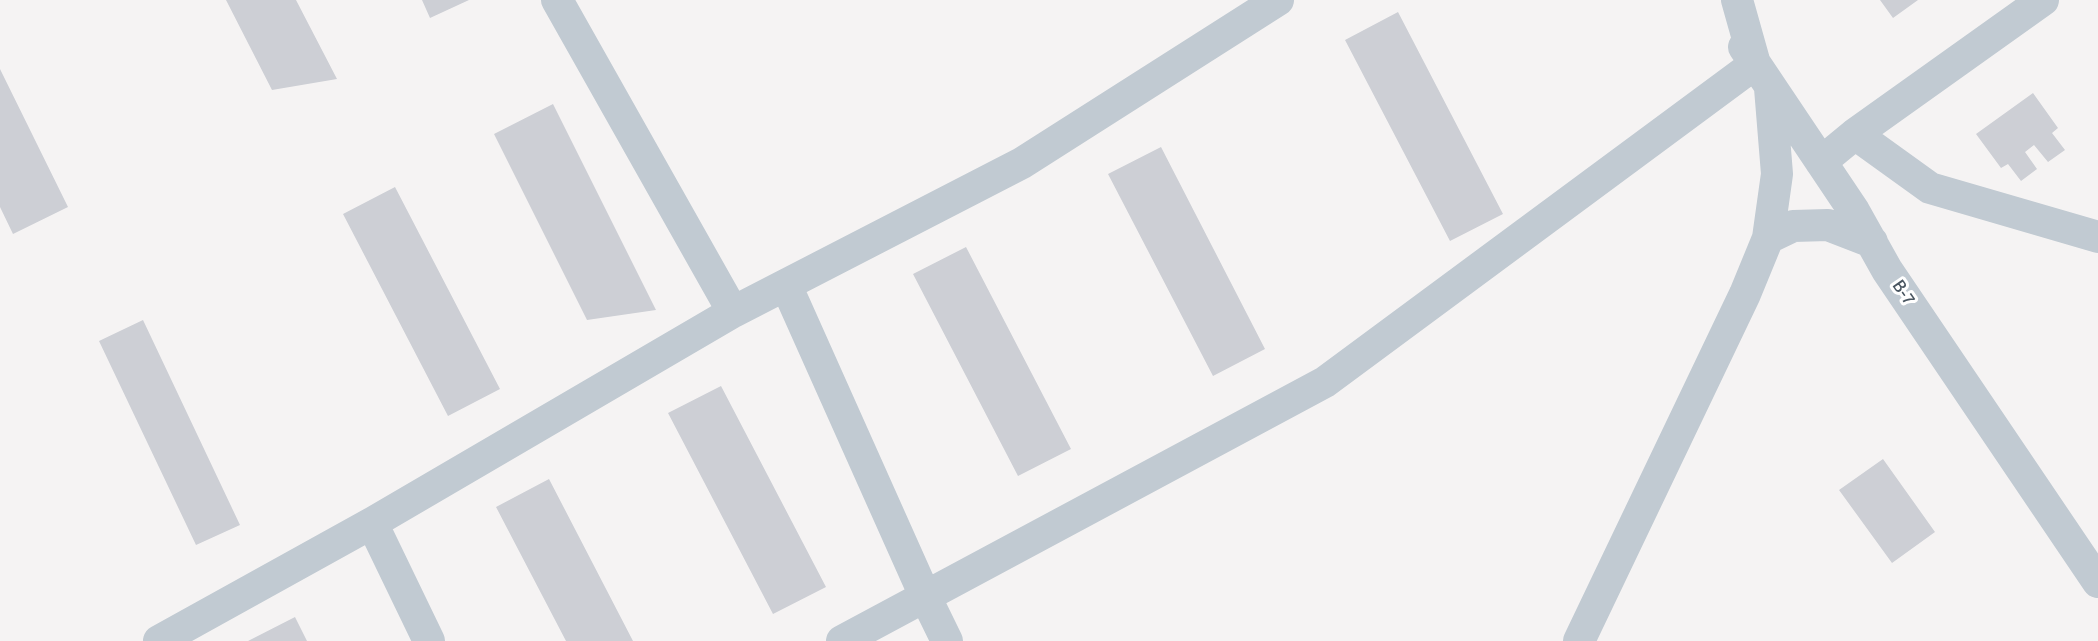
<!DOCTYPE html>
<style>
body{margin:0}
canvas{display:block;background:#f5f3f3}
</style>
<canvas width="2098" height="641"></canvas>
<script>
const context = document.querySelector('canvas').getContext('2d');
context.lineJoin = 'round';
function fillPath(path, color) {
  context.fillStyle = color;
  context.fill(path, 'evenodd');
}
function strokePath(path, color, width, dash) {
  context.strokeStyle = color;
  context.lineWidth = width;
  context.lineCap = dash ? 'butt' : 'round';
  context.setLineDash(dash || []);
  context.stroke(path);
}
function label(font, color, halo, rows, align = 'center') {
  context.font = font + ' Signika,sans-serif';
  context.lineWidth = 6;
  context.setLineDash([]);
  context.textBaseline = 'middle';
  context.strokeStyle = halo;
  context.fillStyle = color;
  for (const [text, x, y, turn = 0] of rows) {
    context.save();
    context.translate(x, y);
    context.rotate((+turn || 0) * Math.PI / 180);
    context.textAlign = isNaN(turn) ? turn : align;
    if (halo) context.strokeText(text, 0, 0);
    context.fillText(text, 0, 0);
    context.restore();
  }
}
fillPath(new Path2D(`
 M226,0H296L337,79L272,90Z
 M422,0H469L430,18Z
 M1880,0H1918L1893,18Z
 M1398,12L1503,214L1450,241L1345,40Z
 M0,69L68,207L13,234L0,207Z
 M2033,93L2058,128L2052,133L2065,150L2048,162L2034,145L2025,152L2037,169L2021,181L2008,164L2001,168L1976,134Z
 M553,104L656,310L587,320L494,134Z
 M1161,147L1265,349L1213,376L1108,174Z
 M395,187L500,389L448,416L343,214Z
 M966,247L1071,449L1018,476L913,274Z
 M143,320L240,525L196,545L99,341Z
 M721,386L826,587L773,614L668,413Z
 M1883,459L1935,532L1892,563L1839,490Z
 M549,479L633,641H566L496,507Z
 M295,617L307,641H248Z`), '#cdcfd5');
strokePath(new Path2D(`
 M557,0L733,312
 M1744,47L1854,211L1887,270L2098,582
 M1855,134L1930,188L2098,237
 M1821,162L1855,134L2043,0
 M1768,238L1793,226L1828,225L1872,242
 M786,285L925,596L947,641
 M372,523L429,641
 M159,641L372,523L733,312L1022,163L1278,0
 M842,641L1325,382L1755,64L1737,0
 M1579,641L1745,294L1768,238L1777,174L1770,88`), '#c1cad2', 32);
label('18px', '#4a5661', '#fff', [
 ["B-7",1903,293,55]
]);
</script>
